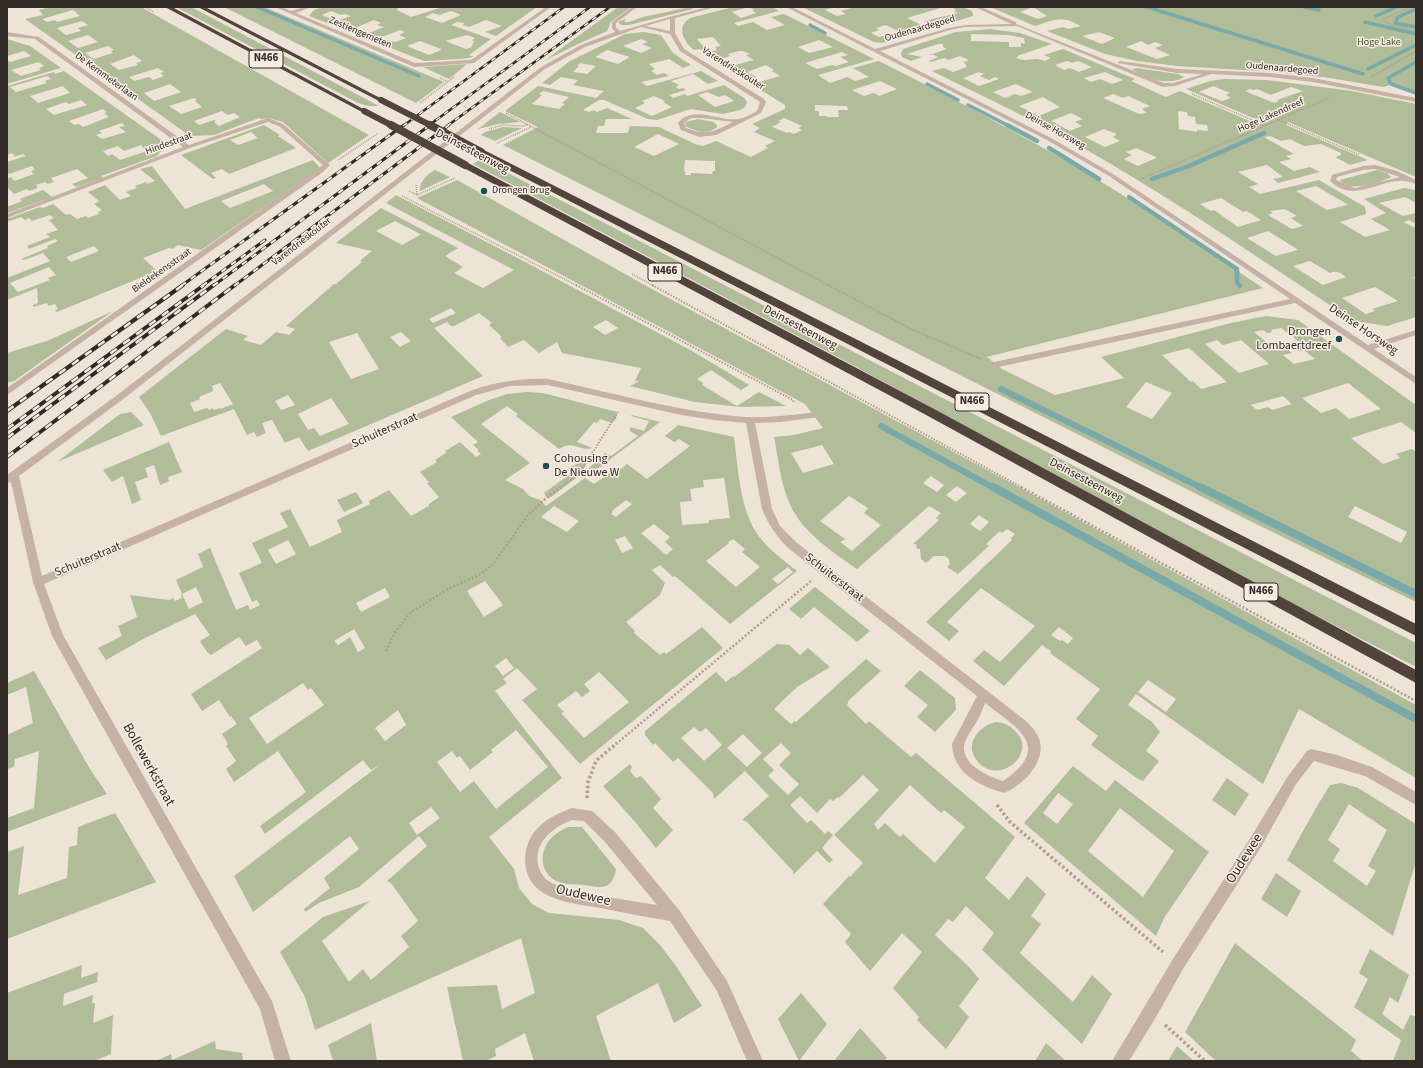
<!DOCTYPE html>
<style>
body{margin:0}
#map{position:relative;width:1423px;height:1068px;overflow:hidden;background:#eee3d7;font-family:"Source Sans 3",sans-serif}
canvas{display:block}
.frame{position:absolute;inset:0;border:8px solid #312925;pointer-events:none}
</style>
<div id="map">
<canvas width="1423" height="1068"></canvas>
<div class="frame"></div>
</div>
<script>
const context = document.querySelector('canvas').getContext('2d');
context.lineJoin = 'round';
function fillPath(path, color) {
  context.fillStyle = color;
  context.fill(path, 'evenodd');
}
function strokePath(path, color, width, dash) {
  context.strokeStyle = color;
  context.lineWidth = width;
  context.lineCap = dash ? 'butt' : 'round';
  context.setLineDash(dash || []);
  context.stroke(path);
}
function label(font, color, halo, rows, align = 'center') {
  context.font = font + ' "Source Sans 3",sans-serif';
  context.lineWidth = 3;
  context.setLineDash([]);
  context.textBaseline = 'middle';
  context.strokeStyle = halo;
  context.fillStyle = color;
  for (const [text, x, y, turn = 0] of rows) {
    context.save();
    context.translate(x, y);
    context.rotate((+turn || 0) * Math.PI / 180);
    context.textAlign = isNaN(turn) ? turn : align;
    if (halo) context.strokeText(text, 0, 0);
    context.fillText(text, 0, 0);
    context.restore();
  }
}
fillPath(new Path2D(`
 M50,7H141L369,135L328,163L283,122L268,118L261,119L259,118L214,135L190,136L99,71L102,70L93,64L90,65L25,19L43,15L39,10ZM73,10L80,16L57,22L55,20L47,22L42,19ZM82,21L88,25L78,28L81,31L66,35L57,28ZM88,35L98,42L78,48L68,41ZM108,46L114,50L111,51L113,53L94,59L85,53ZM134,55L142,61L136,63L138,65L119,70L110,64ZM158,68L164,72L160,73L164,76L153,80L149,77L134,81L129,77ZM170,84L181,92L154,101L144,93ZM194,98L197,100L195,101L202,107L181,114L169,106ZM222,111L228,115L234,113L240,117L219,126L214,122L216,121L214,120L199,125L194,121Z
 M176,7H191L379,106H367L358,103Z
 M224,7H264L444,82L416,103Z
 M322,7H398L397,10L411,17L443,7H537L496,36L485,32L502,26L486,20L469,27L463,25L464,23L457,22L451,25L491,39L469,55L474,57L460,59L424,61L309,16L314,10ZM331,11L341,15L345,14L351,16L337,21L322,15ZM451,11L461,15L442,23L425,17L433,13L439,15ZM374,20L381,23L377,25L384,27L369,33L355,28ZM400,30L405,32L399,35L406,38L395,42L379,38ZM467,35L475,38L472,40L475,42L472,43L474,44L471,46L472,47L466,49L445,41ZM420,41L441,49V50L429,55L407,46Z
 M618,7H631L611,22L607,31L576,45L544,61Z
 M690,7L693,9L629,25H622L618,23L620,21L626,19L624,22H629L643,17Z
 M733,7H748L732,12L741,18L756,13L753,11L754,10L749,7H772L779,11L734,23L738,26L753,22L767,30L785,25L771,17L784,14L874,59L818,75L830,83L847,77L855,81L869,77L853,68L879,61C961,103 1043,145 1121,194C1169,225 1216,257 1263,288L987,357L1002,369L1055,395L1124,378L1101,357L1231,323L1266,316L1298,320L1416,405V433L1401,422L1351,438L1383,464L1400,458L1396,454L1412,449L1416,452V602L1254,523L503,145L538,127L505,111L538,86L596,98L604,91L573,85L578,80L561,77L550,85L542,83L570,61L625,34L643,32L661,35L673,53L691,65L683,68L669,59L649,64L655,69L651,71L657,75L664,73L669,76L641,82L647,86L701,71L718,81L708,84L693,74L671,81L679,85L676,87L679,89L683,88L686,90L669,95L673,98L685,94L687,96L724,85L744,98L747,102L745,107L740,110L723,114L691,109L657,120L648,119L604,100H599L583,110L589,112L593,110L597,112L607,108L632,119H606L604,126H598L596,133H628L630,126L659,127L695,144L703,146L716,141L751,157L768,148L765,146L775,141L754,132L760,128L752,124L785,109V105L706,56L709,55L701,49L694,50C683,41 676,27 690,18ZM713,37L721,46L715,47L717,50C707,53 703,46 697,39ZM641,39L648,42L642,44L652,48L641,53L623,46ZM819,40L833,47L809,53L798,47ZM607,50L630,57L618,64L595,57ZM739,51H743L750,54L746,55L754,60L735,65L722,59L730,56L728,54ZM842,52L848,55L840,57L849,62L836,66L832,65L817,69L805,63ZM580,63L596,66L587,74L573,72L579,66H577ZM766,65L774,70L772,71L780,76L759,82L755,79L758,78L747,72ZM880,81L897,89L879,96L874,93L864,96L852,90ZM543,91L569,97L562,103L565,104L559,109L532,104L542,95L539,94ZM707,92L719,97L725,95L734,101L715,107L698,95ZM654,96L665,101L663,102L672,107L652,116L635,108L645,103L642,101ZM815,105L847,106L848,110H838L839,117H827V116H819V111H815ZM784,118L802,126L798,128L802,130L794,134L789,132L787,133L772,127L781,122L778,121ZM658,134L679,144L654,156L634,147ZM685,160L715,161V171H713L712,174L691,173V175H685V171L684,170ZM1281,328L1286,332L1294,335V338L1299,342L1290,344L1298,351L1304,350L1315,359L1294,364L1283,355L1292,353L1286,348L1276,350L1254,332L1263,330L1267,333L1272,332L1271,330ZM1217,340L1223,345L1241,340L1269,364L1239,373L1205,344ZM1189,348L1227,382L1201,389L1193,381L1191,382L1162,355ZM1146,382L1172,393L1152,419L1126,407ZM1348,383L1381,409L1349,419L1336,408L1321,413L1302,398ZM1283,396L1292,404L1272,410L1268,407L1257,410L1251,405ZM1355,506L1407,532L1401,543L1348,517Z
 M802,7H835L825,10L837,16L846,14L841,11L855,7H944L907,18L930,29L882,43L874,42ZM886,25L900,32L879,37L871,33L879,30L876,28Z
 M952,7H962L972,11L973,16L937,27L924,21L958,13L954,11L956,10Z
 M990,7H1416V93L1391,85L1383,87L1330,78L1276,72L1177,66L1137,61L1105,54L1047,31L1063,27L1068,29L1081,26C1061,15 1056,19 1035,26ZM1033,7L1047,16L1038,19L1020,12ZM1099,32L1115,38L1102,44L1082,36ZM1141,41L1148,45L1155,42L1163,45L1155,48L1170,55L1157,59L1126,47Z
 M990,29L1020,33L1052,44L1017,56L1018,57L1016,58C1027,63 1033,56 1045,61L1051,58L1044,55L1063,49L1135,79L1131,81L1166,97L1180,91L1254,123L1260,121L1186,89L1210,81L1223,79L1267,80L1352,91L1416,104V177L1288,122L1286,125L1368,160L1350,165L1335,157L1341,155V153L1321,144L1304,146L1290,139L1281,141L1270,136L1264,137L1294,154L1286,156L1291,159L1279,162L1294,171L1310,167L1320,172L1278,183L1273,179L1283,177L1267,165L1238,172L1258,184L1249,187L1260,194L1319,180L1365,207L1366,214L1340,222L1365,237L1390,230L1371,219L1386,213L1364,199L1404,188L1416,190V203L1405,197L1379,203L1403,216L1416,213V224L1409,220L1404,222L1413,227L1416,226V277L1413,278L1416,279V317L1387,326L1354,321C1270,266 1187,208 1099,157C1045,125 988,99 932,71L944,68L953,72L967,67L964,62L969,60L960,56L948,60L944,58L931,62L929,61L938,57L934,55H929L947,49L943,47V44H938L907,54L922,57L911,61L902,57L901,53L903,49L956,32ZM971,34L1008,35L1024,38L1025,44L1021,43V47H1009V42L971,41ZM1067,61L1072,63L1078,61L1092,67L1079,72L1070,68L1064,70L1055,65ZM979,72L984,74L980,76L989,80L995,77L999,79L979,86L963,78ZM1105,72L1123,80L1112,84L1100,79L1091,82L1084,78ZM1016,84L1033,92L1021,96L1015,94L1005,98L993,92ZM1213,86L1230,93L1226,95L1231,98L1222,101L1199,92ZM1291,87L1303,91L1277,100L1279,101L1274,103L1245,91L1250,89L1253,90L1257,89L1271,95ZM1113,94L1123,98L1128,96L1150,106L1142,109L1147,113L1139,114L1103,98ZM1043,97L1060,107L1039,116L1019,106ZM1178,111L1187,112L1188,116L1195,117L1196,124L1207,125L1208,131L1197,130V132L1179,129ZM1071,113L1083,119L1075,122L1082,126L1070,131L1051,121ZM1104,129L1117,134L1113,137L1120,141L1105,147L1085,137ZM1136,148L1156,157V158L1138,166L1124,159L1132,155L1126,152ZM1316,186L1347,204V205L1327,210L1296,191ZM1221,198L1243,212L1247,211L1261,220L1238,227L1214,210L1211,211L1200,204ZM1285,209L1297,216L1291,218L1303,226L1292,229L1268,215L1273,213L1270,211ZM1268,231L1297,249L1298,250L1276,256L1247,238ZM1310,261L1330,273C1337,270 1341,273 1346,277L1323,285L1293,266ZM1375,287L1398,301L1372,309L1375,311L1366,314L1342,298Z
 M7,39L30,46L61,68L7,84V60L10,62L31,56L24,51L7,56ZM39,62L44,66L39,68L41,70L21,76L11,70Z
 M467,64L449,79L423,67Z
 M1137,68L1178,74L1184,77C1169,86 1146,79 1132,69Z
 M64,71L167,144L157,156L101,176L103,178L76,187L72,184L88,178L77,169L51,178L54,182L48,184L45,182L36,185L38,188L29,191L27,189L14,194L7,187V179L11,177L14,181L34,174L31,171L35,169L32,166L9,174L7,172V162L26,156L23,154L10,158L15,156L12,153L7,155V86L54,72L55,74ZM47,76L51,79L45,81L47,83L16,92L10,87ZM63,86L70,93L38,103L30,96ZM81,100L87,105L54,115L46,109L66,102L69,104ZM103,109L107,112L104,113L109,117L83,127L79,124L74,125L69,121ZM122,123L125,126L119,127L126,132L102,139L96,135L102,133L99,131ZM141,145L147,151L120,160L112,154L108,156L103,151L118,146L124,151Z
 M500,112L520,122L498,124L478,129Z
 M698,119L713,122L717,125V127C706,136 696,131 685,126L686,122Z
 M264,125L280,135L278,136L296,148L229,174L222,169L211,173L216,178L213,179L181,155ZM251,132L258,138L238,145L230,140Z
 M503,127L522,128L495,141L481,135L485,132Z
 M481,159L1416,643V667L1274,594L847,362L473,164Z
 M313,160L320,168L201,250L178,245L173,249L169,248L143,258L157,271L57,312L55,310L58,309L55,304L48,306L47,303L33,307V305L38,303L37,288L7,300V278L50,261L43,253L24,260L21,259L48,248L47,246L58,241L55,239L29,249L27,246L50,237L46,234L58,230L49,220L54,218L50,215L32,221L29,218L25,220L21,217L7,222V219L40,207L43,208L53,204L66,215L70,214L77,219L86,216L88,218L99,214L98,212L102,210L94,204L99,201L88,192L105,185L120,200L131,196L126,192L137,188L135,186L146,182L147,184L155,181L140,169L152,166L185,209ZM264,184L273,191L230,208L221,201ZM94,246L99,251L71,262L66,257ZM49,267L56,275L48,278L50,280L18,292L10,283Z
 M435,170L450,177L420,191C419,181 428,174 435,170Z
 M1377,170L1387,173L1391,177C1380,183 1348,193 1340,180Z
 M457,180L650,288L1054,506L1416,705V778L1299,709L1263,784L1136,694L1128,705L1152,722L1160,732L1146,751L1159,761L1143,781L1138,779L1091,745L1098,736L1076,719L1100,689L1050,653L1051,651L1042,645L1004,686L973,661L984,650L1000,662L1035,626L981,588L947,622L959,631L949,641L926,622L1012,540L1011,538L1015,534L1007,529L1002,533L1000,531L986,544L989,546L958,574L947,567L950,564L949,559L945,556H934L926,563L921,559L920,549H917L916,544H913L939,520L936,518L941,513L929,506L857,569C830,550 798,530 787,497C780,478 778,457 774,437L794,435L823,428L805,404L417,198ZM822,445L834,464L803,473L791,453ZM931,476L944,485L937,492L923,483ZM957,486L967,493L956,502L946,495ZM849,496L868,508L864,513L881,525L852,551L840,542L845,539L820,521ZM979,515L989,522L980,531L970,524ZM1059,627L1073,638L1068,644L1062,640L1060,641L1051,635ZM1148,680L1176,699L1166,712L1138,692Z
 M43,190L52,197L7,213V207L22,201L20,199Z
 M396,195L529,264L692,351L749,385L741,390L711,370L697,379L703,383L702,385L737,406L759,392L786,406L740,407L695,402L630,386L639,381H635L641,368L562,353L557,342L539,353L524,340L508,347L500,338L502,337L489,325L492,323L479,313L454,326H451L447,322L434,328L483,376L308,451L299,437L285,443L272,420L262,423L266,433L257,437L254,432L247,435L234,409L161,436L150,413L139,397L226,329L248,336L243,340L261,345L276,332L289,335L295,329L286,326L334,284H336L362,262L360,261L372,251L336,243L381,208L458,248L445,256L463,267L454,273L483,288L514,270L386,203ZM395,221L420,234V235L402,245L376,231ZM451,308L456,313L433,323L429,319ZM606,320L618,328L605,335L593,327ZM401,332L411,341L400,347L390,337ZM357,333L379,369L351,379L329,342ZM220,383L233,404L220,409V408L214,410L213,408L209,410L207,408L194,412L190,403L200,399L199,397L213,391L212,386ZM288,395L295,405L281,410L275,401ZM331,398L349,424L320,436L314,428L308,430L298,414Z
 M113,311L14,381L7,383V353L47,341Z
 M526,392L543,393L617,412L616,419L612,423L600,419L597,423L594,422L577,442L592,448C579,452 575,439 559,449L516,416L518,414L507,406L481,424L530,463L505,480L523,489L529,496L540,500L546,506L585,478L589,468L605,453L611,456L638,436L630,431V427L644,431L649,421L631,416L632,415L660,422L585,478L594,484L618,467L621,469L627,464L647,479L690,446L679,439L674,442L665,436L678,425L734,437C738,468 740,510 758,535C769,550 783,560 797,571L730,624L675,576L673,577L660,565L652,570L665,583L660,595L626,622L635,631L634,633L660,655L664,652L666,654L702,627L723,648L580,764L522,700L537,689L517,668L503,679L507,683L495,691L562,778L489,837L514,869L519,888L532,904L549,913L619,920L643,928L660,945L676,966L702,1006L674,1023L658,983L596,1016L611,1061H534L525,1033L495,1049L496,1056L486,1061H463L447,987L497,985L502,1009L535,993L521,938L315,1030L305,997L280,952L323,917L370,901L322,941L349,982L363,969L371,980L409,947L401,936L418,921L391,883L387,881L427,846L419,836L359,887L319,903L305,912L304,909L330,888L324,878L359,849L350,836L253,912L234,876L381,764L371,770L363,760L265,834L260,826L306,792L278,751L234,782L226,769L236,761L226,746L228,744L222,734L237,724L231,716L230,717L219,700L202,711L191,694L262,648L257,640L246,646L239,637L211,655L207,652L200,641L210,635L195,614L145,638L106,660L98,648L122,636L118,626L137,617L130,595L169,600L173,598L175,601L182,598L181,595L182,594L176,580L203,567L198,554L210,548L236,610L248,605L250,610L260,605L257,600L252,602L239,573L262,563L252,543L288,527L280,513L290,509L310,547L342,532L337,520L370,504L369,501L389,490L411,516L429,506V504L439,497L427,483L429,482L420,472L437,462L435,460L446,453L445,451L460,442L476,457L481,454L477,451L479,450L473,445L478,442L451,417L489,400L507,394ZM724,478L730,518L709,520V523L682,525L680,502L692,501L690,489L704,487L703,480ZM626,500L632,504L616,517L611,514L613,512L612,511ZM554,506L579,521L567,532L541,517ZM654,524L670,537L665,542L673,549L666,555L641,533ZM625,536L633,548L622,553L615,540ZM733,539L745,549L742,552L760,567L736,587L706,561L729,543L728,542ZM288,540L296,554L276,564L268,550ZM788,567L793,572L778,584L772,579ZM485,581L503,605L484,617L467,591ZM196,587L203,602L189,609L182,594ZM385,588L390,597L361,612L356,603ZM354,629L365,648L358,652L350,637L338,645L334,641ZM506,658L514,668L503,676L495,666ZM599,672L629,702L584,738L561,713L564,712L557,705L576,691L582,697L590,691L584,684ZM303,683L308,690L311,688L324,705L267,744L249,718ZM398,710L406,725L385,741L375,728ZM516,730L548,767L496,809L474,781L460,792L437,762L452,751L457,758L460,756L470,770L493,752L491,750ZM431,807L440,818L417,835L409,823Z
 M131,412L144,425L57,462L120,414Z
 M169,442L182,472L168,477L169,481L160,485L154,465L145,468L148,477L135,482L141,500L132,504L123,476L112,482L103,470Z
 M586,460L588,461L580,475L551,497L547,498L544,493L573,472L568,468Z
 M356,492L363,503L344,512L337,500Z
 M815,587L870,631L857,642L814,607L801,619L789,609Z
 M777,644L789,645L800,655L808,648L830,667L797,687L774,709L791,724L795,721L796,722L866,659L881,671L849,700L847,705L866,724L869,721L911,757L916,753L1015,837L985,878L1009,900L1027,876L1046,894L1031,916L1041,924L1020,953L1073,1002L1092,975L1112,994L1082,1044L982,950L994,933L966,906L953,922L948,919L935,935L969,967L979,979L959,1006L969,1017L946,1049L917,1020L919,1017L893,988L922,952L902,933L870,971L845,942L851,934L823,904L849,876L850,877L863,863L834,835L879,790L863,775L839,798L838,797L833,801L830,799L817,813L800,796L790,805L807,823L811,820L825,834L828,831L833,835L822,848L833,860L829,863L817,851L793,875V871L747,822L742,820L769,796L745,771L714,799L713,793L678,758L673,762L655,743L653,745L645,735V731L716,672L726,682L733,676L734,677ZM694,727L700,732L706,728L722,745L704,761L681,738ZM743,734L762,753L747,767L727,748ZM781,743L791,753L779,765L799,784L788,795L768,776L774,770L763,759ZM910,785L941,813L944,810L965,827L935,863L903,834L900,837L885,823L878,830L874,824Z
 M920,670L955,698L956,710L935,732L917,717L928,705L904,686Z
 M34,671L90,769L107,794L7,832V818L34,808L39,751L15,759L14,767L7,769V735L33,723L26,687L7,695V683Z
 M996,722C1004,723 1010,725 1015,731C1040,753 996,790 975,758C965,742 981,725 996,722Z
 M630,764L632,767L630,771L636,778L641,776L661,799L653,808L673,830L656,848L636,823L603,786Z
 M1073,766L1106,791L1115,780L1209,852L1164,918L1156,936L1024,823ZM1058,793L1073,804L1057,824L1043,813ZM1120,808L1174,851L1143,897L1088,851Z
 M1227,778L1249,794L1235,816L1212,800Z
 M1341,783L1358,788L1416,824V862L1393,936L1287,860C1301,835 1314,810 1330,785ZM1349,804L1387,830L1368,866L1376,871L1367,886L1333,861L1340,849L1328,840Z
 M115,813L156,882L7,939V852L24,846L18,895L67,878L69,847L77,845L78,827Z
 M568,827H582L616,869C615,874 614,881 608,885C601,889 592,886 584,885C576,884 566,885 559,882C545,877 540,863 544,850C549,837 556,833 568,827Z
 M1276,873L1301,891L1287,917L1261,899Z
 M1235,943L1356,1040L1351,1051L1363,1061H1216L1185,1032Z
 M1370,949L1409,975L1398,1003L1390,997L1382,1014L1403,1030L1410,1015L1415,1016L1416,1013V1061H1393L1401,1040L1354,1007L1368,979L1359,973Z
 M82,965L81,978L98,972L97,982L64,994L63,1006L93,995L92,1003H95L93,1023L113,1015L111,1054L94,1061H7V993Z
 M801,993L827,1024L799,1061L778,1019Z
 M371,1023L377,1061H333L328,1045Z
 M860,1028L887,1058L884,1061H834Z
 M215,1041L216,1049L242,1053L243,1061H156L171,1054L172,1060Z
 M1046,1043L1066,1061H1035Z
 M1177,1046L1194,1061H1168Z`), '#b1bc99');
strokePath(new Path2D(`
 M257,7L419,76
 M1147,7L1363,74
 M1304,7L1319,10
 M1416,9L1398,17L1395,23L1416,27
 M1376,16L1396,7
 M1365,22L1416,34
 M810,25L825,33
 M1416,62L1388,78L1391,84L1416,93
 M1368,69L1416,45
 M927,84L958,100
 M968,105L1009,126`), '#79a9a9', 3.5);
strokePath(new Path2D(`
 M1007,125L1037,141
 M1049,148L1099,179
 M1152,179L1189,166L1264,133
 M1129,197L1237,269V282L1240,286`), '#79a9a9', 4.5);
strokePath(new Path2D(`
 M1001,389L1202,488
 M881,426L994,488`), '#79a9a9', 6);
strokePath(new Path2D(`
 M993,487L1416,719
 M1200,487L1416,594`), '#79a9a9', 8);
strokePath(new Path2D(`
 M145,7L154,12
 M1410,7L1383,19L1389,24L1416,31
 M1371,77L1416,51
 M440,78L448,82
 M1192,94L1266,126
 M420,103L454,77
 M506,113L830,286
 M1279,120L1360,155
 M489,129L503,125L523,126L528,124
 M497,143L531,127
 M338,160L377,134
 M1141,179L1329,98
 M416,185L417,195
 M409,191L417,195L455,178
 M402,196L578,286
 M632,274L654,286`), '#b19d8f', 1.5, [1, 1]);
strokePath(new Path2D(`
 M576,285L793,400L794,403
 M652,285L1023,488
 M828,285L911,329L981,359
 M560,488L579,474L618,412`), '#b19d8f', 2, [1.5, 1.5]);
strokePath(new Path2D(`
 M1021,487L1416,701
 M386,651L396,631L411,612L448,589L481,574L494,563L528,515L545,499L561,487
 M616,744L811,581`), '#b19d8f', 2.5, [2, 2]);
strokePath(new Path2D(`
 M587,798L588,782L596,761L617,743
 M997,805L1010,822L1163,952
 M1165,1025L1205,1061`), '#b19d8f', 3.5, [2.5, 2.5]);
fillPath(new Path2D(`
 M275,7H281L291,11L304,7H311L296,13L415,63L471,60L546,7H551L474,63L414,67Z
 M632,7H637L616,23V28L620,31L673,16L708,7H716L675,18V33L684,49L764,99L766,102L761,113L716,135L699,137L681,130L678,123C693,104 719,122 739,119C745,118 751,114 757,111L760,102L680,51L670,34L641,27L585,47L545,69L122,400L19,476L42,576L470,391C496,382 521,378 548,379C614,393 679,412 746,417C769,418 793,415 816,412L820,415L819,417L781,422L755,423L772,509L780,526L796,542L1026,721C1032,727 1038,733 1040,742C1045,763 1022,786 1004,793C979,786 953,773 952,744L977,696L788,548C777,537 768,524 762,509L746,423L714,420L681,415L548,385L510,386L476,395L44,584L63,635L272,1001L291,1061H275L260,1009L52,636L33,582L11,482L7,483V475L116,396L541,67L581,45L615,32L612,28V22ZM670,19V31L645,26L649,25ZM691,118H702L733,122C713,132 707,136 686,128L684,123ZM985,703C1017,728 1054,747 1003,781C987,776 958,763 965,742C967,736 971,731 974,726C979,719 982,711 985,703Z
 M786,7H792L875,49L949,28L965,25L1011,24L975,7H981L1016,22V24L1164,83H1173L1203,74L1177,73L1117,63L1120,61L1177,69L1270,73L1313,78L1416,98V102L1313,82L1270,77L1211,74L1175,86L1163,87L1017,26L965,27L950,30L880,51L1051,138L1113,174L1368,345L1416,330V335L1374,349L1416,377V384L1295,303L994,368L991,367L990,365L994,362L1290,299L1109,176L1047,140Z
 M7,32L39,37L189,145L268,118L283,124L330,165L323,172L7,395V388L323,165L279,126L268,122L190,148L7,218V214L183,147L35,39L7,36Z
 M1375,165C1390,168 1403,173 1416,180V184C1410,182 1405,180 1398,181C1373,183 1353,202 1330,181L1332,175L1363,166ZM1375,169L1400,177L1355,188L1336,180L1337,177L1363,170Z
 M1311,749L1337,755L1372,767L1416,792V805L1365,776L1314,761L1296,784L1261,847L1183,969L1156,1017L1129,1061H1112L1173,959L1251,837L1288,776L1307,751Z
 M572,808L592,811L615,832L679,910L727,981L763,1061H747L717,991L670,921C647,917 624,913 601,908C582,905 553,902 538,889C527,881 523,863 526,851C531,827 550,816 572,808ZM572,820L584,821L605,842L657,905C634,901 562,892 547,880C539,873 536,862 538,852C542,836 557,826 572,820Z`), '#c5b2a5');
fillPath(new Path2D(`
 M165,7H172L367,111L362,112Z
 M198,7H205L384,100L379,101Z
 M478,150H484L1416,624V636L478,154Z
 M462,163H468L936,410L1416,670V683L928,416L462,167Z`), '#52433d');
const railFar2 = new Path2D(`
 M403,126L564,7
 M428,126L590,7
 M447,126L610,7`);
const railFar1 = new Path2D(`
 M181,286L404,125
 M202,286L265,240
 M213,286L430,125
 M234,286L449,125`);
const rail = new Path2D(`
 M7,411L183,285
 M7,429L204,285
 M7,438L214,285
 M7,457L235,285`);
strokePath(railFar2, '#312925', 2.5);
strokePath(railFar1, '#312925', 3);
strokePath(rail, '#312925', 4);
strokePath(railFar2, '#f7ede3', 1.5, [5]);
strokePath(railFar1, '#f7ede3', 2, [6]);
strokePath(rail, '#f7ede3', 2.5, [8]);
strokePath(new Path2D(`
 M381,100L432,126
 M364,111L393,126`), '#52433d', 6);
strokePath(new Path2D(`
 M391,125L465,165
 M430,125L481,152`), '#52433d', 8);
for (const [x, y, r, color] of [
 [484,191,4,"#1e4e4f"],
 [1339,339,4,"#1e4e4f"],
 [546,466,4,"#1e4e4f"]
]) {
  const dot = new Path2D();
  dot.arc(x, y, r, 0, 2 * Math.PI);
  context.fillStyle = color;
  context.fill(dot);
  strokePath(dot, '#f7ede3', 1.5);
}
label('10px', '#312925', '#f7ede3', [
 ["Oudenaardegoed",920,29,-16],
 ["Zestiengemeten",360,33,23],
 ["Varendrieskouter",733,69,32],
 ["Oudenaardegoed",1282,69,5],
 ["De Kemmeterlaan",106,77,36],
 ["Hoge Lakendreef",1271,116,-24],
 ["Deinse Horsweg",1055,131,29],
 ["Hindestraat",169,144,-20],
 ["Varendrieskouter",302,242,-38],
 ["Bieldekensstraat",162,271,-35]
]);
label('10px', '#424e2b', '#f7ede3', [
 ["Hoge Lake",1379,43]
]);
label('10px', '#312925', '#f7ede3', [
 ["Drongen Brug",492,191]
], 'left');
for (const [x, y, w] of [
 [266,59,34],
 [665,272,34],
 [972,402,34],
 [1261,592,34]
]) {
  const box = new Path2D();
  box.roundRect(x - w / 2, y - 9, w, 18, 3);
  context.fillStyle = '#f7ede3';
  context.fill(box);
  strokePath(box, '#312925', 1);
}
label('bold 11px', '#312925', null, [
 ["N466",266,59],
 ["N466",665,272],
 ["N466",972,402],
 ["N466",1261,592]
]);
label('12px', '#312925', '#f7ede3', [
 ["Deinsesteenweg",472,152,28],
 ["Deinsesteenweg",800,328,28],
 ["Deinse Horsweg",1363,330,34],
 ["Schuiterstraat",385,431,-24],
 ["Deinsesteenweg",1086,481,28],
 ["Schuiterstraat",88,560,-23],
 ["Schuiterstraat",834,578,38]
]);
label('12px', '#312925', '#f7ede3', [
 ["Drongen",1331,332],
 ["Lombaertdreef",1331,346],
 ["Cohousing",554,459,"left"],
 ["De Nieuwe W",554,473,"left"]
], 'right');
label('14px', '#312925', '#f7ede3', [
 ["Bollewerkstraat",148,765,61],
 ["Oudewee",1245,859,-58],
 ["Oudewee",583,896,13]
]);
</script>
